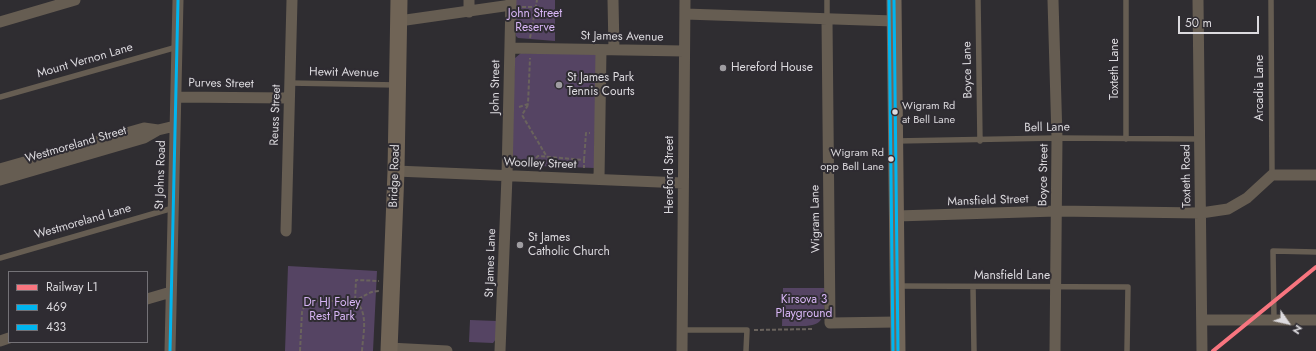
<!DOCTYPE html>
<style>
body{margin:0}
#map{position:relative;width:1316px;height:351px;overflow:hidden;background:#2f2d31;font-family:Jost,sans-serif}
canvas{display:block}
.legend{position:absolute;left:8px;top:271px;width:140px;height:72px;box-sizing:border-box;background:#2f2c32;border:1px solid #747277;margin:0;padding:5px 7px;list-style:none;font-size:12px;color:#dcdade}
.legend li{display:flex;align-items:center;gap:8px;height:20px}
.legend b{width:20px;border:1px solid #747277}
.north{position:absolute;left:1268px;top:303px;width:40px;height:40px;-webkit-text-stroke:3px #2f2c32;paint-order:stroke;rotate:124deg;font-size:11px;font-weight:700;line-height:16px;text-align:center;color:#dcdade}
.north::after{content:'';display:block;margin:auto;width:14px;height:18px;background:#dcdade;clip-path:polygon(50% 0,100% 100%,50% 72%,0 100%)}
.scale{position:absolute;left:1178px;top:16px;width:81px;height:18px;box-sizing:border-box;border:2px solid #dcdade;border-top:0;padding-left:5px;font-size:12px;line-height:14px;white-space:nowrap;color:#dcdade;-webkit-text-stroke:3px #2f2c32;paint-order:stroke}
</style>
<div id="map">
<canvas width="1316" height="351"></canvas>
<ul class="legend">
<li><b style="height:5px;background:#f8757f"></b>Railway L1</li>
<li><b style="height:5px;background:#00b5ef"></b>469</li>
<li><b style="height:5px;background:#00b5ef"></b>433</li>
</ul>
<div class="north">N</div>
<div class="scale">50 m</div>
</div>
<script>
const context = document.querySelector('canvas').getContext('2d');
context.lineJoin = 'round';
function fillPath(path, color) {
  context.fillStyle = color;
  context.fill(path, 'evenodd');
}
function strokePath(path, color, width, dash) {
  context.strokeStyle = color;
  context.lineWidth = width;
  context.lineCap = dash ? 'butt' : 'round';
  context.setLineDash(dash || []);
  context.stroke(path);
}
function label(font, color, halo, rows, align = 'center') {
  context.font = font + ' Jost,sans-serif';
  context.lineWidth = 4;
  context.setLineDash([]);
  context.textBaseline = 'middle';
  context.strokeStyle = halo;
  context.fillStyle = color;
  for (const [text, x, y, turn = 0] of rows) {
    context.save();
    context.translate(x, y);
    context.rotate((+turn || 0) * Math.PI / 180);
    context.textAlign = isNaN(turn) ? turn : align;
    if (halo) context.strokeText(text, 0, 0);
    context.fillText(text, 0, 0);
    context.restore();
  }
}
fillPath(new Path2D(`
 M516,0H555V41L518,38L516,36Z
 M521,53L597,54L594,168L510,165L515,58Z
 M288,266L377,271L373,351H285Z
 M783,288H825C825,330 821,326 782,326Z
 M470,320L497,321L496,339L493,343L469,342Z`), '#554463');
strokePath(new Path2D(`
 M522,7H535
 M530,38L537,0
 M528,105L522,115L547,157
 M519,107L528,104L530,58
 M584,160L586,133H590
 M527,166L538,156L584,160V168
 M754,330L814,329
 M300,351L302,312L305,304C323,296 341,305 356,300C364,297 369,291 379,291
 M362,351C363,334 369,312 355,301L356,280L379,281`), '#6a635d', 2, [4, 2]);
strokePath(new Path2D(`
 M827,0V19
 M978,0L980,141
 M1126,0V139
 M1271,0L1272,175
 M290,83L396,85
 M0,97L177,47
 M896,141L1057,138L1200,139
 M0,258L173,208
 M897,286L1128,287L1127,351
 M973,287L974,351
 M1274,320L1273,251L1316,252
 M683,330H747L746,351`), '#665d52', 5.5);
strokePath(new Path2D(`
 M613,0L614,50
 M1053,0L1057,138L1055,351
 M1198,0L1202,351
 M469,12V0
 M685,14L894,21
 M827,20L830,323L897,322
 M399,21L511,5
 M0,22L75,0
 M510,48L684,51
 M176,97L289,98
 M0,169L144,128L158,130
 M396,171L683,183
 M599,179L601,50
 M0,180L144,138L158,130L175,126
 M897,216L1056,211L1201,213L1228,209L1247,198L1272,175H1316
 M286,231L292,0
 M147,299L171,292
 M1202,320H1316
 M0,341L9,338
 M389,348L447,351
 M170,351L178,0
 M500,351L507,176L511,0
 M682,351L685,0`), '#665d52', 11);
strokePath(new Path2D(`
 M894,0L898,351`), '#726659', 15);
strokePath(new Path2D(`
 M389,351L396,171L399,0`), '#706456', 17);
strokePath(new Path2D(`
 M894,0L898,351
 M170,351L178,0`), '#00b5ef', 3);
strokePath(new Path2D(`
 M889,0L893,351`), '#00b5ef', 3);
strokePath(new Path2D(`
 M1213,351L1316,267`), '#f8757f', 4);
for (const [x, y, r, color] of [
 [723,68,4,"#9f9da1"],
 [559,85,4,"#9f9da1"],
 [895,112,3.5,"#dcdade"],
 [891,159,3.5,"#dcdade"],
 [520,245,4,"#9f9da1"]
]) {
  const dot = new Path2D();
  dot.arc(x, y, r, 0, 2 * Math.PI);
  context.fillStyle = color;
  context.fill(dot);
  strokePath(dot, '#2f2c32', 1.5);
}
label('11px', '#dcdade', '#2f2c32', [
 ["Wigram Rd",902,106],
 ["at Bell Lane",902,120],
 ["Wigram Rd",884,153,"right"],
 ["opp Bell Lane",884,167,"right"]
], 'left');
label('12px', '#d8b6f6', '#2f2c32', [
 ["John Street",535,14],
 ["Reserve",535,28],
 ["Kirsova 3",804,300],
 ["Playground",804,314],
 ["Dr HJ Foley",332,303],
 ["Rest Park",332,317]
]);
label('12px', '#dcdade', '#2f2c32', [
 ["St James Avenue",622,37,1],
 ["Mount Vernon Lane",85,61,-16],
 ["Toxteth Lane",1115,69,-90],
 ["Boyce Lane",968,70,-91],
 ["Hewit Avenue",344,73,1],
 ["Purves Street",221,84,1],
 ["John Street",496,87,-89],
 ["Arcadia Lane",1260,88,-90],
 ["Reuss Street",276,115,-88],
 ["Bell Lane",1047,128,-1],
 ["Westmoreland Street",76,145,-16],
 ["Woolley Street",540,164,2],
 ["St Johns Road",161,175,-88],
 ["Hereford Street",670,175,-90],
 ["Boyce Street",1044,175,-89],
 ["Bridge Road",395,176,-88],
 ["Toxteth Road",1187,176,-91],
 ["Mansfield Street",988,201,-2],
 ["Wigram Lane",816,219,-91],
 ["Westmoreland Lane",83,222,-16],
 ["St James Lane",491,263,-88],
 ["Mansfield Lane",1012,276]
]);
label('12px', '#dcdade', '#2f2c32', [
 ["Hereford House",731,68],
 ["St James Park",567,78],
 ["Tennis Courts",567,92],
 ["St James",528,238],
 ["Catholic Church",528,252]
], 'left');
</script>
